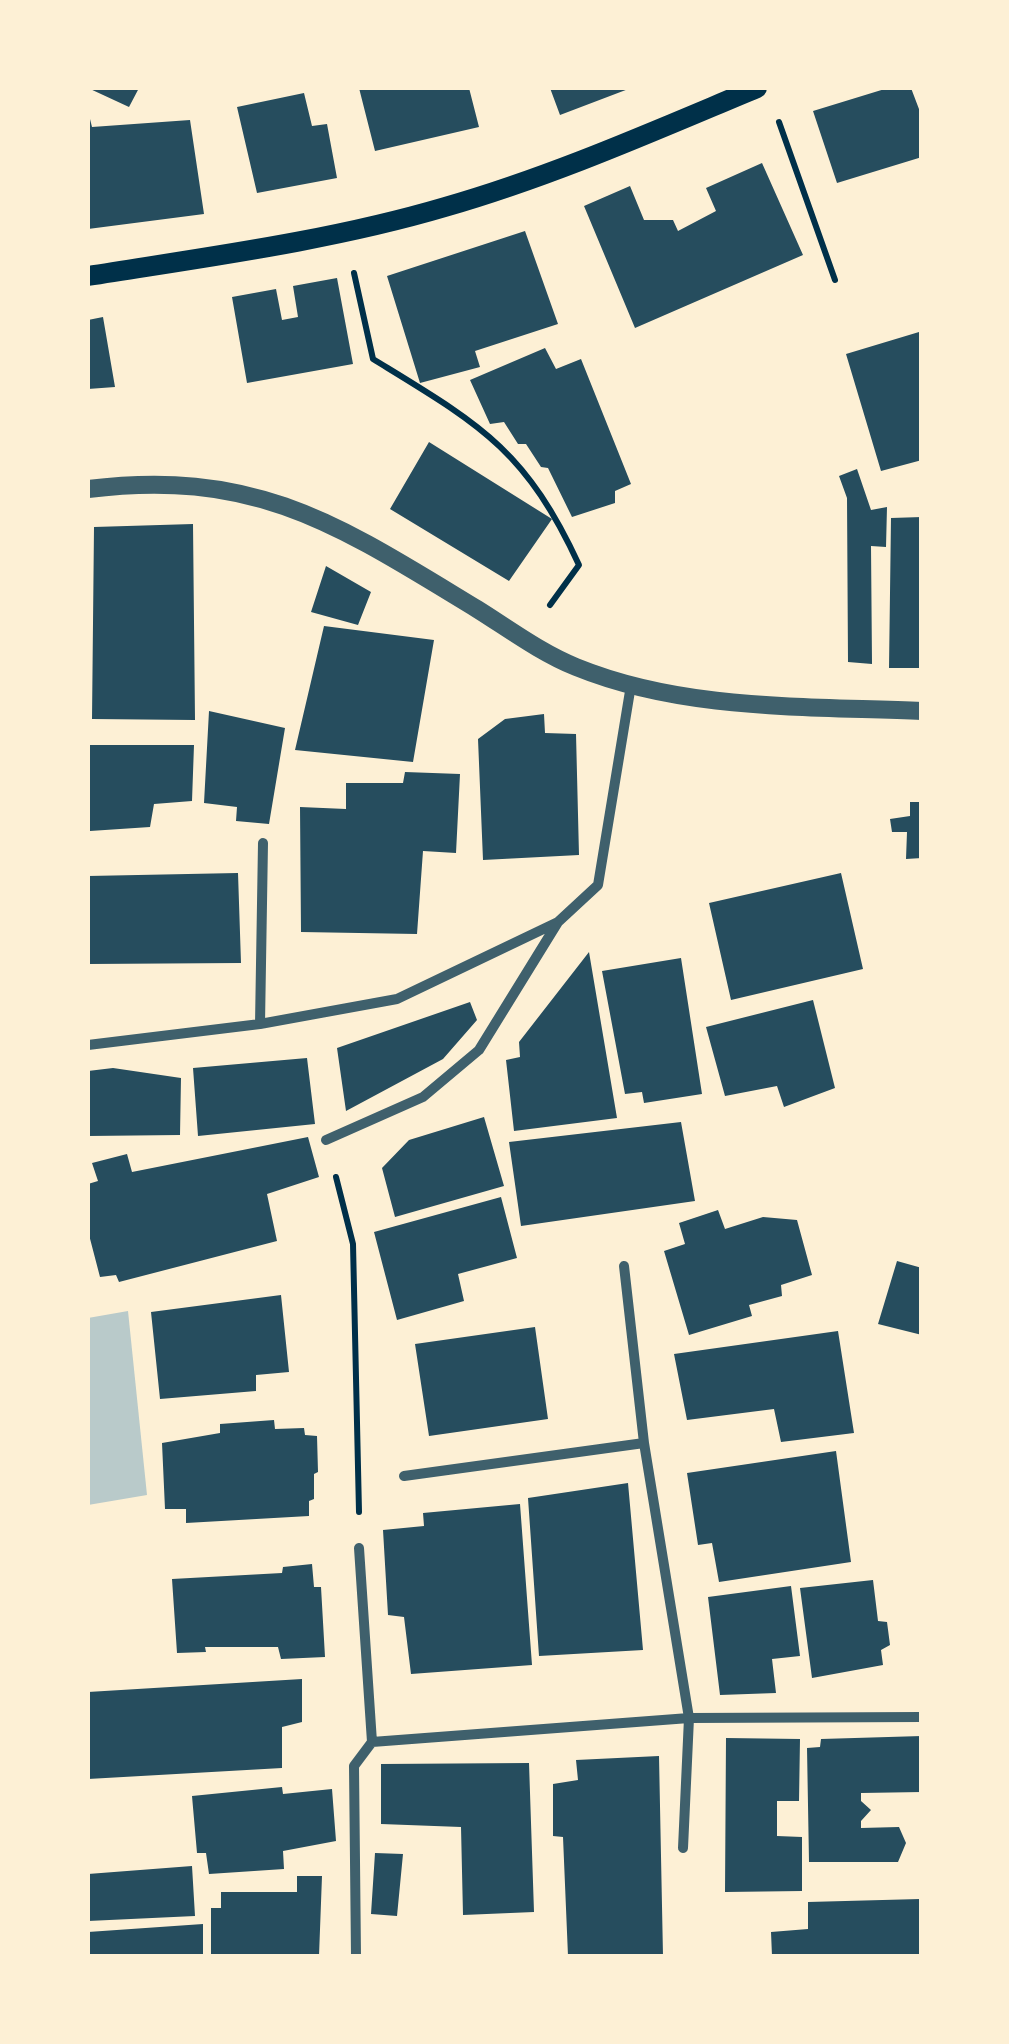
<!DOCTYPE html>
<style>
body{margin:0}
#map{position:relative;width:1009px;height:2044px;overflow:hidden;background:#fdf0d5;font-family:Figtree,sans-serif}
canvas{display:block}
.frame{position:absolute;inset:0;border:90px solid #fdf0d5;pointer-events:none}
</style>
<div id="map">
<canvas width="1009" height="2044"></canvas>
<div class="frame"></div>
</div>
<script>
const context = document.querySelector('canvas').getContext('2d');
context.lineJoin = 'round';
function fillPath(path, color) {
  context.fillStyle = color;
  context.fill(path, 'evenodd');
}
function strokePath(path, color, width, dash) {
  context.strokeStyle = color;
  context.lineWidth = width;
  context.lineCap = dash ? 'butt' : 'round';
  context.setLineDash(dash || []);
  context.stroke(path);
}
fillPath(new Path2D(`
 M128,1311L147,1495L88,1505V1318Z`), '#b9caca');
fillPath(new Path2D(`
 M88,88H139L129,107Z
 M359,88H469L479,127L375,151Z
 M550,88H631L560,115Z
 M888,88H911L922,117V157L837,183L813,111Z
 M304,93L312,126L327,124L337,178L257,193L237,107Z
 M88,111L92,127L190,120L204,214L88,229Z
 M762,163L803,255L635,328L584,206L630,186L644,220H673L678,231L716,211L706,188Z
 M525,231L558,324L475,351L480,367L420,383L387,276Z
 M337,278L353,364L247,383L232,297L276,289L282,320L298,317L293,286Z
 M103,317L115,387L88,389V320Z
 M919,332L922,460L881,471L846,354Z
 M545,348L556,369L581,359L631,484L615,491V503L572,517L548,468L541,467L526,444H518L504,422L490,424L470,380Z
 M429,442L552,519L509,581L390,509Z
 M857,469L871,510L887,507L886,547L871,546L872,664L848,662L847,498L839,476Z
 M922,517V668H889L891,518Z
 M193,524L195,720L92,719L94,527Z
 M326,566L371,592L358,625L311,612Z
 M324,626L434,640L413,762L295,750Z
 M209,711L285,728L269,824L236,821L237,807L204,803Z
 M544,714L545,733L576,734L579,855L483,860L478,739L505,719Z
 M88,745H194L192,801L154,804L150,827L90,831Z
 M405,772L460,774L456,853L423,851L417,934L301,932L300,807L346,809V783H403Z
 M910,802H922V858L906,859L907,832H892L890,819L910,816Z
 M238,873L241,963L88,964V876Z
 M841,873L863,969L731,1000L709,903Z
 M589,952L617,1118L514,1131L506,1060L520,1057L519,1042Z
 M681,958L702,1094L644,1103L642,1092L625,1094L602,971Z
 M813,1000L835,1088L784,1107L777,1086L725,1096L706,1027Z
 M470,1002L477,1020L443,1059L346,1111L337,1048Z
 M307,1058L315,1124L198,1136L193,1068Z
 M113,1068L181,1078L180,1135L88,1136V1071Z
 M484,1117L504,1186L395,1217L382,1168L409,1140Z
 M681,1122L695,1201L521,1226L509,1142Z
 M308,1137L319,1177L267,1194L277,1241L119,1282L116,1275L100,1277L88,1231V1184L98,1181L92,1163L127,1154L132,1172Z
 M501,1197L517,1258L458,1274L464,1301L397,1320L374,1232Z
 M718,1210L725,1229L763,1217L797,1220L812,1275L781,1285L782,1296L749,1305L752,1316L689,1335L664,1251L685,1244L679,1223Z
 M897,1261L922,1268V1335L878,1324Z
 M281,1295L289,1372L256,1375V1391L160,1399L151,1312Z
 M535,1327L548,1419L429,1436L415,1344Z
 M838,1331L854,1433L781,1442L774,1409L687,1420L674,1354Z
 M274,1420L275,1429L304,1428L305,1435L317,1436L318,1472L314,1474V1499L309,1501V1516L186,1523V1509H165L162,1443L220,1433V1424Z
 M836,1451L851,1562L719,1582L712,1543L698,1545L687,1473Z
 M628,1483L643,1650L539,1656L528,1498Z
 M520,1504L532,1665L411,1674L404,1617L388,1615L383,1530L424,1526L423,1513Z
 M312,1564L314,1587H321L325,1657L281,1659L278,1647H205L206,1652L177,1653L172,1579L282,1573L283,1567Z
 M873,1580L878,1621L887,1622L890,1645L881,1650L883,1665L812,1678L800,1588Z
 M791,1586L800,1656L772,1659L776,1693L720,1695L708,1597Z
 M302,1679V1722L282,1727V1768L88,1779V1692Z
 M922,1736V1792L861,1793V1801L871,1810L861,1821V1828L899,1827L906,1843L898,1862H809L807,1748L820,1747L821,1739Z
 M726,1738L800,1739L799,1801H777V1836L802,1837V1891L725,1892Z
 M659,1756L663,1956H568L563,1837L553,1836V1784L578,1780L576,1760Z
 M529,1763L534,1912L463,1915L461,1827L381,1824V1764Z
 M282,1787L283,1794L332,1789L336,1841L283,1851L284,1869L209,1874L206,1853H197L192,1796Z
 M375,1853L403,1854L397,1916L371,1914Z
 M192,1866L195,1916L88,1921V1874Z
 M297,1876H322L319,1956H211V1908H221V1892H297Z
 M920,1899L922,1956H772L771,1932L808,1929V1902Z
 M203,1924V1956H88V1932Z`), '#264d5e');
strokePath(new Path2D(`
 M779,122L835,280
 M354,273L373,359C479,424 525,448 579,565L550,605
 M336,1177L353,1244L359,1512`), '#003049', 6);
strokePath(new Path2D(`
 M260,1024L263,843
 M88,1045L260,1024L397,999L558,922L598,885L631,685
 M326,1140L423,1097L479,1050L558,922
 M624,1266L644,1443L689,1718L683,1848
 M404,1476L644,1443
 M372,1742L689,1718L922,1717
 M356,1956L354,1766L372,1742L359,1548`), '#3f606c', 10);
strokePath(new Path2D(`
 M88,489C257,468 340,526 477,609C509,629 541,653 576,667C684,711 807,706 922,711`), '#3f606c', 18);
strokePath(new Path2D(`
 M88,276C206,257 330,241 445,207C553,176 654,131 757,88`), '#003049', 20);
</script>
